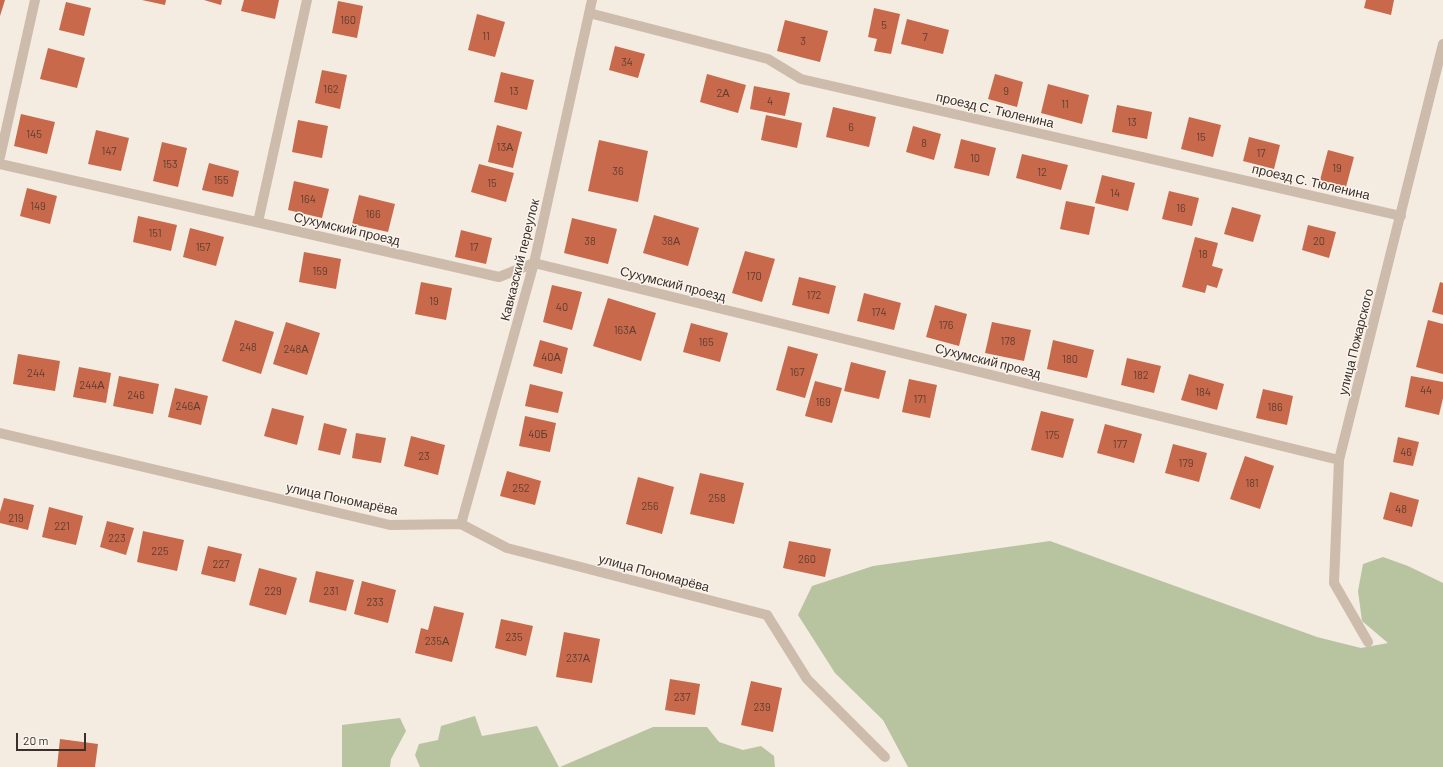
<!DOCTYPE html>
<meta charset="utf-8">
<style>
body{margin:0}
#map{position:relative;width:1443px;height:767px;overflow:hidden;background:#f4ebe1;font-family:Barlow,sans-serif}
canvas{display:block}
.scale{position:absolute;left:16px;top:733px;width:70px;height:18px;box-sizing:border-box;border:2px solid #3b302b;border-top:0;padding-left:5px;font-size:12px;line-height:14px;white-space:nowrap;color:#3b302b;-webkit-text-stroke:3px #fbf5ee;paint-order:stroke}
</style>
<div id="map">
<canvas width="1443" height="767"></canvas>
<div class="scale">20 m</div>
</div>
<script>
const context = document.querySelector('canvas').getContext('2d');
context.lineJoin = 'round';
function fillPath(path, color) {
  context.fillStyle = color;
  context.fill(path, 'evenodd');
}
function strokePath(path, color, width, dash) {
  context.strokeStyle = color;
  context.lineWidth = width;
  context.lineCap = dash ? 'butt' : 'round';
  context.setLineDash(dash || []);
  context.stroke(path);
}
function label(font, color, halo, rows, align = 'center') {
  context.font = font + ' Barlow,sans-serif';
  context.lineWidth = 3;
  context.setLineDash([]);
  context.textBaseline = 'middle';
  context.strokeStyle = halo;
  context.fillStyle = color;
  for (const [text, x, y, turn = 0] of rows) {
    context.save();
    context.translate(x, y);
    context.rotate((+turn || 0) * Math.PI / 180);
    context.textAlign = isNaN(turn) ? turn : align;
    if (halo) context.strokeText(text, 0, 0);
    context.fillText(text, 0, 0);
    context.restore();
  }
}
fillPath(new Path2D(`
 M1050,541L1317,637L1361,648L1388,643L1362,621L1358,591L1363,564L1383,557L1408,566L1443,583V767H908L883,720L835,673L798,615L812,586L873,566Z
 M475,716L482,736L537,726L559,767H420L415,755L419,744L438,740L441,726Z
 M400,718L406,731L391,759L390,767H342V725Z
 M653,727H707L719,742L743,750L761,746L774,756L775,767H560Z`), '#b8c4a0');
fillPath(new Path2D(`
 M0,0H5L0,16Z
 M142,0H166L165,5Z
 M204,0H222L221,5Z
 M244,0H279L275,19L241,11Z
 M1366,0H1394L1391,15L1364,8Z
 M338,1L363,6L357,38L332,33Z
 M66,2L91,8L84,36L59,30Z
 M874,8L900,14L891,54L874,51L877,39L868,37Z
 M477,14L505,22L495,57L468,50Z
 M907,19L949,30L943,54L901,44Z
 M785,20L828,31L820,62L777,51Z
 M615,46L645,54L638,78L609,70Z
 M48,48L85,58L77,88L40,79Z
 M322,70L347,75L340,109L315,103Z
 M501,72L534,80L527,110L494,102Z
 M707,74L746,85L738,113L700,102Z
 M995,74L1023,82L1017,107L988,99Z
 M1048,84L1089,95L1082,124L1041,113Z
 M754,86L790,93L785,116L750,109Z
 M1117,105L1152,112L1147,139L1112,132Z
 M833,107L876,117L869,147L826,137Z
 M21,114L55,122L47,154L14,146Z
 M766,115L802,123L797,148L761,140Z
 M1189,117L1221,125L1213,157L1181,149Z
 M298,120L328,126L322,158L292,152Z
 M497,125L522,132L513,168L488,162Z
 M913,126L941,134L934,160L906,152Z
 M96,130L129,138L121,171L88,164Z
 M1249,137L1280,145L1274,169L1243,161Z
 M961,139L996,148L989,176L954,168Z
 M599,140L648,151L638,202L588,191Z
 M162,142L187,148L178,187L153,181Z
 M1328,150L1354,157L1346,187L1320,180Z
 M1022,154L1068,165L1061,190L1016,178Z
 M209,163L239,171L233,197L202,190Z
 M479,164L514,173L506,202L471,192Z
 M1102,175L1135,183L1128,211L1095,203Z
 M294,181L329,189L322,218L288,210Z
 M27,188L57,196L50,224L20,216Z
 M1169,191L1199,198L1192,226L1162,219Z
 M359,195L395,204L388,232L352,224Z
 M1066,201L1095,207L1089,235L1060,229Z
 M1232,207L1261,215L1253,242L1224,234Z
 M654,215L699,228L688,266L643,253Z
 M138,216L177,225L171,251L133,242Z
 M572,218L617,229L608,264L564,253Z
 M1308,225L1336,232L1329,258L1302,250Z
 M190,228L224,237L216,266L183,257Z
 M461,230L492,238L486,264L455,257Z
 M1195,237L1218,243L1212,266L1223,269L1217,288L1207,285L1205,293L1182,287Z
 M745,251L775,259L762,302L732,293Z
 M304,252L341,259L336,289L299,282Z
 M799,277L836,286L829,314L792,305Z
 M421,282L452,288L446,320L415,314Z
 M1440,282L1443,283V315L1432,312Z
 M552,285L582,292L572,330L543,322Z
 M864,293L901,303L894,330L857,321Z
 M608,298L656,313L641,361L593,346Z
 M935,305L967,314L959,346L926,337Z
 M235,320L274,332L261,374L222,361Z
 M1428,320L1443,324V374L1416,367Z
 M286,322L320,333L307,375L273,364Z
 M992,322L1031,330L1024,361L985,353Z
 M691,323L728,333L720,362L683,352Z
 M540,340L568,348L562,374L533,366Z
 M1053,340L1094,350L1087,378L1047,369Z
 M788,346L818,354L805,398L776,390Z
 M18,354L60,361L55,391L13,384Z
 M1127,358L1161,366L1154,393L1121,385Z
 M851,362L886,371L879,399L844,391Z
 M79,367L111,373L106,403L73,397Z
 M1189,374L1224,384L1217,410L1181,400Z
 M119,376L159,384L153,414L113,406Z
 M1411,376L1443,382V398L1439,415L1405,407Z
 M909,379L937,385L930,418L902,412Z
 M815,381L842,388L832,423L805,416Z
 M530,384L563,392L558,413L525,406Z
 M175,388L208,396L201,425L168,417Z
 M1263,389L1293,396L1287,425L1256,418Z
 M272,408L304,416L297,445L264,436Z
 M1041,411L1074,419L1063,458L1031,450Z
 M525,416L556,423L550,452L519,446Z
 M324,423L347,429L340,455L318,450Z
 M1105,424L1142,434L1134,463L1097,453Z
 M356,433L386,438L381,463L352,458Z
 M411,436L445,445L438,475L404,466Z
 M1398,437L1419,442L1413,466L1393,462Z
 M1173,444L1207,453L1199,482L1165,473Z
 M1245,456L1274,466L1260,509L1230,499Z
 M507,471L541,481L535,505L500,496Z
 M700,473L744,483L734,524L690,514Z
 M638,477L674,487L662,534L626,524Z
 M1390,492L1419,500L1412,527L1383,519Z
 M4,498L34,505L28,530L0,523V512Z
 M49,507L83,516L76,545L42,537Z
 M107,521L134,528L126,555L100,547Z
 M143,531L184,540L177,571L137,562Z
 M789,541L831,549L825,577L783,568Z
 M208,546L242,554L235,582L201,574Z
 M259,568L297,578L286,615L249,605Z
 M316,571L354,580L346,611L309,602Z
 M362,581L396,590L388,623L354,614Z
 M434,606L464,613L452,662L415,653L421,628L428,630Z
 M501,619L533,626L526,656L495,648Z
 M564,632L600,639L592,683L556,677Z
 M670,679L700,684L695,715L665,710Z
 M751,681L782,688L773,732L741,725Z
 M60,739L98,744L95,767H57Z`), '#c8694b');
strokePath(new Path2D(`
 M0,157L35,0
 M258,222L307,0
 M767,615L807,679L885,757`), '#cdbbac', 10);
strokePath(new Path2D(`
 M589,13L768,59L801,79L1401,216
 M0,164L499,277L534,263L1339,460
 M0,433L390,525L461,524L507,548L767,615
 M461,524L534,263L592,0
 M1368,642L1334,583L1339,460L1443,44`), '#cdbbac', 10);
label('11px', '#5e3e33', null, [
 ["160",348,20],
 ["5",884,25],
 ["11",486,36],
 ["7",925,37],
 ["3",803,41],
 ["34",627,62],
 ["162",331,89],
 ["13",514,91],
 ["9",1006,91],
 ["2А",723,93],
 ["4",770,101],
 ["11",1065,104],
 ["13",1132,122],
 ["6",851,127],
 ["145",34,134],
 ["15",1201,137],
 ["8",924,143],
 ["13А",505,147],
 ["147",109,151],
 ["17",1261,153],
 ["10",975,158],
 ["153",170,164],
 ["19",1337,168],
 ["36",618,171],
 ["12",1042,172],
 ["155",221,180],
 ["15",492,183],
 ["14",1115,193],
 ["164",308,199],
 ["149",38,206],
 ["16",1181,208],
 ["166",373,214],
 ["151",155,233],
 ["38",590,241],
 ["38А",671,241],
 ["20",1319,241],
 ["157",203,247],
 ["17",474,247],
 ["18",1203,254],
 ["159",320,271],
 ["170",754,276],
 ["172",814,295],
 ["19",434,301],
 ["40",562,307],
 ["174",879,312],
 ["176",946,325],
 ["163А",625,330],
 ["178",1008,341],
 ["165",706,342],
 ["248",248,347],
 ["248А",296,349],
 ["40А",551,357],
 ["180",1070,359],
 ["167",797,372],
 ["244",36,373],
 ["182",1141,375],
 ["244А",92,385],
 ["44",1426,390],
 ["184",1203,392],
 ["246",136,395],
 ["171",920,399],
 ["169",823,402],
 ["246А",188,406],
 ["186",1275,407],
 ["40Б",538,434],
 ["175",1052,435],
 ["177",1120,444],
 ["46",1406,452],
 ["23",424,456],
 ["179",1186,463],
 ["181",1252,483],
 ["252",521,488],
 ["258",717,498],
 ["256",650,506],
 ["48",1401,509],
 ["219",16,518],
 ["221",62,526],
 ["223",117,538],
 ["225",160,551],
 ["260",807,559],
 ["227",221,564],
 ["229",273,591],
 ["231",331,591],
 ["233",375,602],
 ["235",514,637],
 ["235А",437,641],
 ["237А",578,658],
 ["237",682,697],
 ["239",762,707]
]);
label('13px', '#3b302b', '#fbf5ee', [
 ["проезд С. Тюленина",995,110,13],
 ["проезд С. Тюленина",1311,182,13],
 ["Сухумский проезд",347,229,13],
 ["Кавказский переулок",520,260,-76],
 ["Сухумский проезд",673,284,14],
 ["улица Пожарского",1356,342,-76],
 ["Сухумский проезд",988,361,14],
 ["улица Пономарёва",342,499,12],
 ["улица Пономарёва",654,573,15]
]);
</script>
